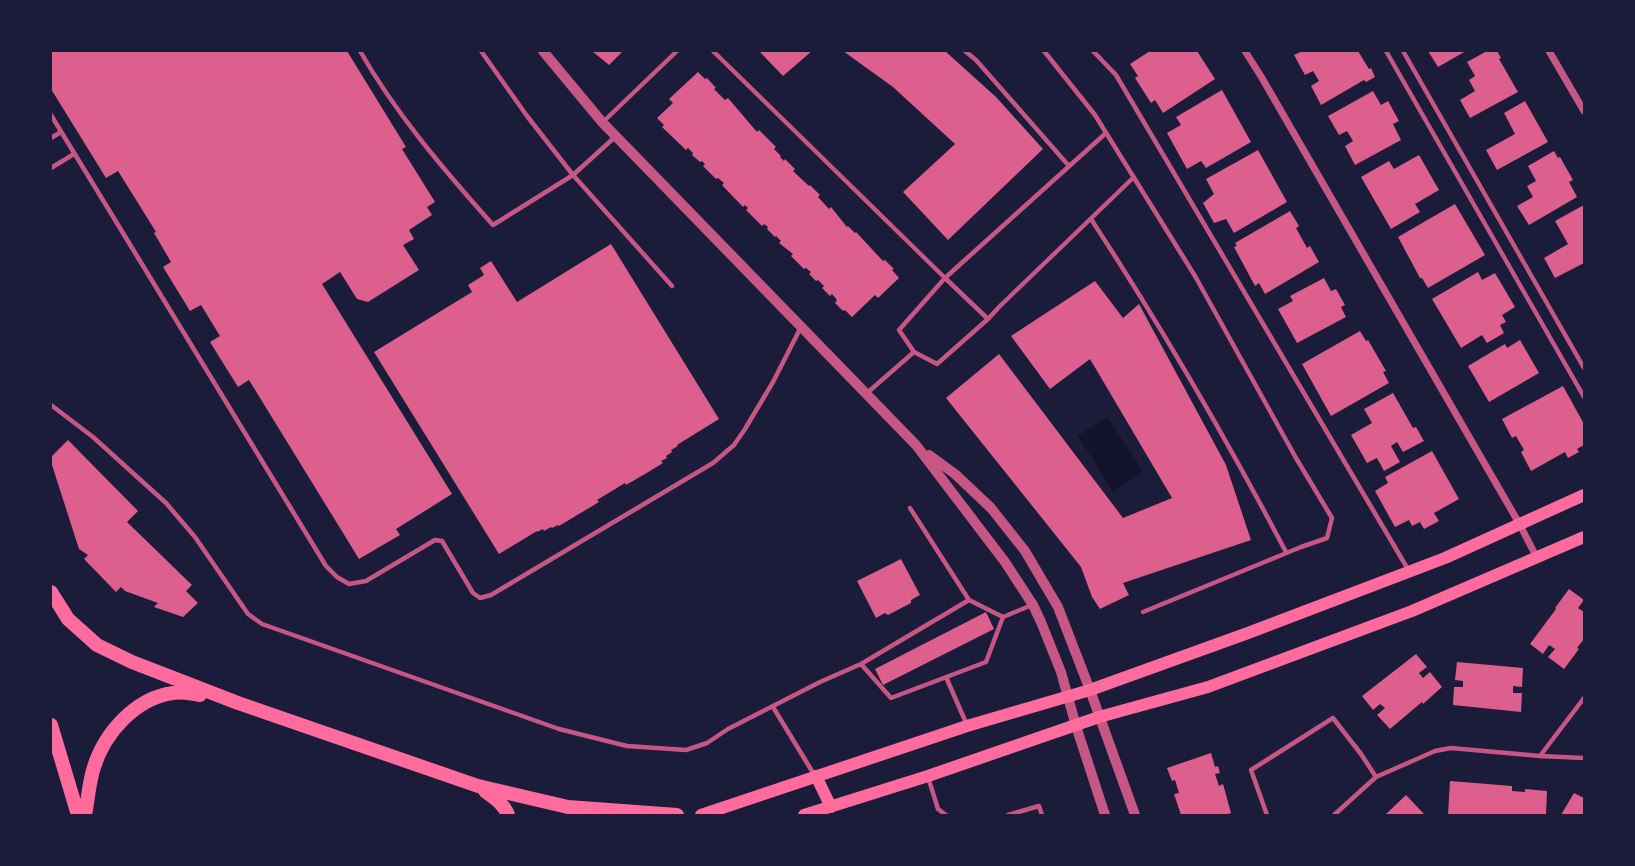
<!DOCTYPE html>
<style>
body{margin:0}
#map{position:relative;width:1635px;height:866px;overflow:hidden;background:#1b1b3a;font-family:"Space Grotesk",sans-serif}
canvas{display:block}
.frame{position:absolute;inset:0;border:52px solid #1b1b3a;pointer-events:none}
</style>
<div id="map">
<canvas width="1635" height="866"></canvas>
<div class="frame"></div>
</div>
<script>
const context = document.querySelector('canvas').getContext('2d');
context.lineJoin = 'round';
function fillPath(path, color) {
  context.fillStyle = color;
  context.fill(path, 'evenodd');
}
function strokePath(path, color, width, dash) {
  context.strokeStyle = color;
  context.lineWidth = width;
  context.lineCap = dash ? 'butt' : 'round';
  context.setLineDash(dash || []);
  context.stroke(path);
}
fillPath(new Path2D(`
 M1107,417L1143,471L1113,491L1078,436Z`), '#12122b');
fillPath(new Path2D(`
 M51,51H347L406,147L402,149L435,202L427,207L432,215L409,230L414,239L403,245L419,270L368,302L357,299L340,272L322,284L452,494L396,529L400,535L359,559L249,380L238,387L210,342L220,336L201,305L190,311L163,267L171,262L154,233L156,232L118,171L106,178L51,89Z
 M592,51H623L609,65Z
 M759,51H812L783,76Z
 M843,51H945L996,97L1043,149L948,240L903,192L955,144L893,87Z
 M1150,51H1197L1215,79L1163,113L1155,100L1151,103L1135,78L1138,76L1130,64Z
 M1303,51H1358L1369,69L1371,68L1375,77L1366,82L1364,80L1321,105L1311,86L1319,81L1313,71L1305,75L1294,55Z
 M1428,51H1466L1438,67Z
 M1487,51H1497L1501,58L1499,59L1518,92L1470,118L1460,100L1475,91L1469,80L1475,76L1467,62Z
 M698,72L705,79L707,78L716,88L714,89L725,100L728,98L757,132L759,130L776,147L774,149L781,156L780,157L784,161L785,159L795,169L793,171L809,186L810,185L820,195L818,197L829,209L831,207L847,227L848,226L855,233L856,232L883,261L885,260L894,269L892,270L899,278L878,298L875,295L852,317L845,310L843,311L835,303L837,300L832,294L830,296L822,288L824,286L818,280L816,281L809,274L811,272L806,268L804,269L791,256L793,254L779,243L781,241L776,236L775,237L767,229L768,227L764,224L762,226L746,210L748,208L745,205L743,207L722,185L724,183L718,178L716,179L703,166L705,164L702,161L700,162L692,155L693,153L688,148L686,150L662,127L664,125L657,118L673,103L669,99Z
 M1222,90L1251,142L1206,168L1201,161L1187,169L1167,133L1181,125L1176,117Z
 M1373,91L1381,105L1388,101L1399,121L1393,124L1401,140L1355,165L1345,146L1353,141L1347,131L1339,135L1328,116Z
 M1525,101L1548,142L1497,170L1486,150L1515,134L1504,113Z
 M1258,150L1287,202L1234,233L1226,219L1214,223L1203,203L1214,194L1206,179Z
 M1554,151L1558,158L1560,157L1573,180L1569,182L1577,197L1529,225L1517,206L1533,197L1527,186L1536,181L1528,166Z
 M1419,155L1439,190L1415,204L1420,212L1391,229L1361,177L1389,161L1394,169Z
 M1455,204L1485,255L1428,288L1422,278H1420L1398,237Z
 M1584,205V263L1555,278L1544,258L1568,244L1555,221Z
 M1290,211L1299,226L1296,228L1307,248L1310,246L1319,262L1265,294L1259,283L1255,286L1234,247L1237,246L1235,243Z
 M611,244L719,419L677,445L678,446L671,450L672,452L666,456L667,458L661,461L663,463L645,474L626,485L625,483L597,500L599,502L559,526L558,525L552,528L551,527L544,531L543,529L537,532V531L499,554L374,352L472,292L468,285L484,275L480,268L491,261L517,302Z
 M1478,272L1482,280L1495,273L1515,307L1502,315L1506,322L1500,325L1504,333L1487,343L1482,335L1461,348L1432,299Z
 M1324,278L1331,291L1336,289L1345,305L1341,307L1346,317L1297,343L1278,309L1293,301L1290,296Z
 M1095,281L1123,318L1139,304L1226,465L1251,540L1123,583L1129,595L1100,609L1092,597L1081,567L946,398L999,354L1123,518L1172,498L1090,359L1050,389L1011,336Z
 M1360,331L1366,341L1368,340L1386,371L1383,372L1389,383L1331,416L1302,364Z
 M1520,340L1539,373L1489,402L1468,366L1505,344L1507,348Z
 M1563,386L1584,424L1583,429L1584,431V445L1577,449L1579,452L1568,458L1565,452L1531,471L1521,452L1524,450L1516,436L1512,438L1502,419Z
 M1393,393L1413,428L1416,427L1424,441L1403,452L1397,442L1391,446L1400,462L1384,471L1377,458L1367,463L1351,435L1372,423L1364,409Z
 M68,440L138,511L127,522L192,585L186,591L198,603L183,617L154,607L158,603L125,591L121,587L116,592L84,559L88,555L79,549L51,462V457Z
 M1432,451L1459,499L1434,513L1439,521L1424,529L1420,522L1412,526L1409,520L1395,527L1375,491L1388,483L1385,477Z
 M901,559L920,595L911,600V603L888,615L885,613L876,618L857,581Z
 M1569,589L1584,600L1578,608L1584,612V639L1577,648L1579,649L1564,669L1548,657L1555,649L1549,645L1543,654L1530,644L1556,609L1555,608Z
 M986,612L994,629L883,685L875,669Z
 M1416,654L1427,667L1419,673L1423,678L1430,672L1442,687L1423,704L1422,702L1390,729L1377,715L1385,708L1380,704L1373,710L1362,696Z
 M1457,662L1523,668L1522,687L1513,686V693H1522L1521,712L1453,705L1454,687H1463V681L1455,680Z
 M1211,753L1215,767L1218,766L1220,773L1215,774L1219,786L1223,784L1231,813L1228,814L1229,815H1181L1174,794L1179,793L1175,780L1172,781L1167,768Z
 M1450,781L1512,786V791L1525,792V789L1547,791L1546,815H1448Z
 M1574,793L1584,798V815H1561Z
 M1406,795L1425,815H1385Z`), '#dd5f8e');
strokePath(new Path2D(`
 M360,51C396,114 444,170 493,225L573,175L615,137
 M481,51L527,116L573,175L672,286
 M713,51L945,278L1106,133
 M965,51L976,60L1069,166
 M1044,51L1095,115L1195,276L1296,458L1332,518L1327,538L1301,547L1143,612
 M1093,51L1116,75L1409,571
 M1386,51L1584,397
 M1403,51L1584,368
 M51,115L326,566L337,577L349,584L366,581L435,540L442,541L473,593L480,598L491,595L713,463L734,445L745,429L773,382L801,327
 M603,122L677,51
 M51,138L61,132
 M51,168L74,154
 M1091,219C1161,326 1226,438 1286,552
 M945,278L988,319L937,364L914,352L899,330Z
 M988,319L1000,306L1134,177
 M867,393L914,352
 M51,405L93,437L166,503L195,537L248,614L262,624L559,729L627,746L686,750L707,743L728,729L820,682L861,664L891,698L986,662L1003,617L1032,605
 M910,508L969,600L1003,617
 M861,664L969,600
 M946,677L967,725
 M773,707L815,776
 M1540,756L1584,698
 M928,777L938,809L946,815
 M1008,815L1039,806L1042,815
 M1267,815L1251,770L1333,718L1361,754L1376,777L1435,751L1451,748L1540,756L1584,758
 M1334,815L1376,777`), '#c65784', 4.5);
strokePath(new Path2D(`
 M1245,51L1262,78L1520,525L1537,558
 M1549,51L1584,111`), '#c65784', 7);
strokePath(new Path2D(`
 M543,51L602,122L916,445L1005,562L1033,605L1041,622L1061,672L1076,726L1105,815
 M929,455L955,474L991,508L1025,551L1058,607L1090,690L1135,815`), '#c65784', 10);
strokePath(new Path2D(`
 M816,776L831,807
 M701,815L967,726L1090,690L1248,633L1445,558L1584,495
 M804,815L928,776L1099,717L1208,687L1412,611L1584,537`), '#ff6b9d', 12);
strokePath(new Path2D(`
 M51,592L68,619L97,645L132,662L238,703L478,786L568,807L677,815
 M51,725L78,815
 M485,791C494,798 504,804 508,815
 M85,815C88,800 89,782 94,767C105,732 136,698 173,693C182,691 192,694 200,695`), '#ff6b9d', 14);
</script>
